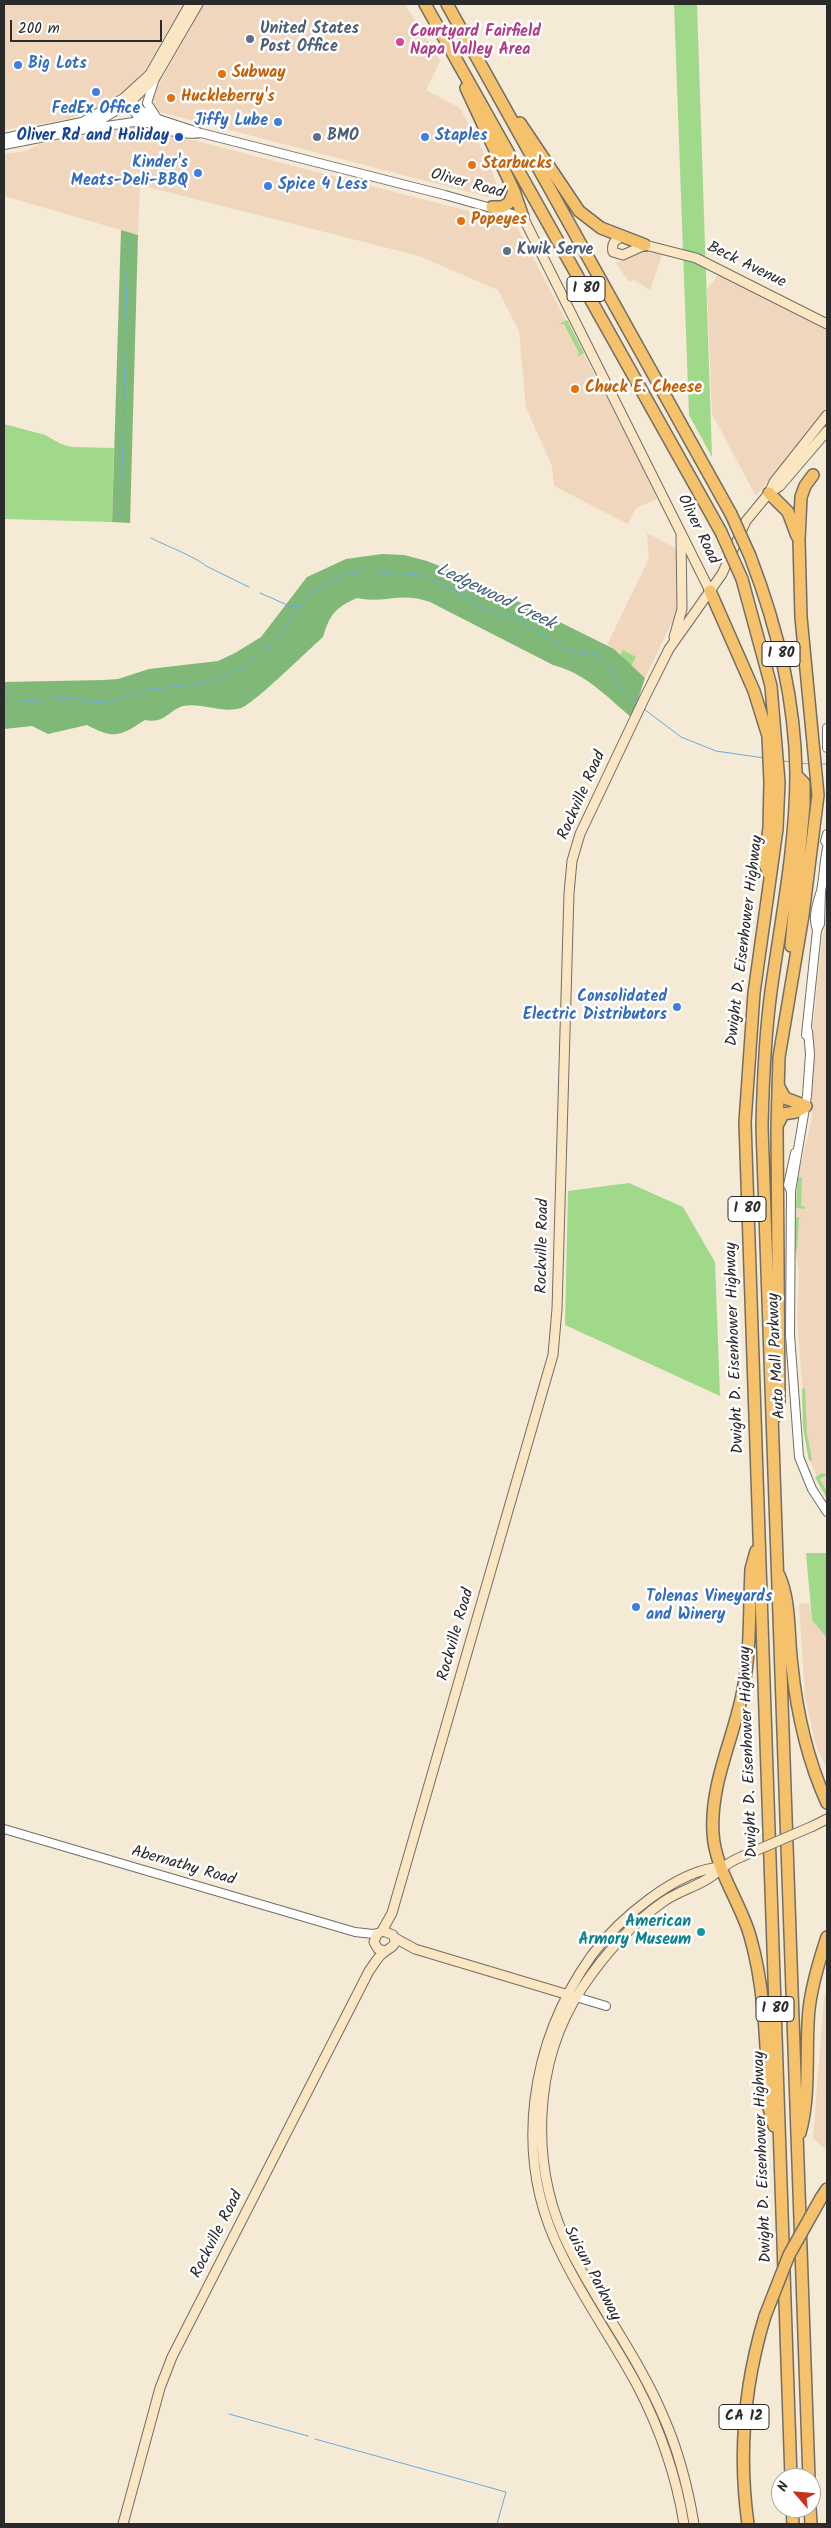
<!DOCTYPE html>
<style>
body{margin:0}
#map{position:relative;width:831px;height:2528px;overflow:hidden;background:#f4ead6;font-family:Kalam,sans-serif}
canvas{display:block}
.frame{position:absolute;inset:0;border:5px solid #2b2b2b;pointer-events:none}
.north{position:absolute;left:771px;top:2468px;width:50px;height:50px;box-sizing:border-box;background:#fff;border:1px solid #aaa;border-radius:50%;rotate:297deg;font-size:14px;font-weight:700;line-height:20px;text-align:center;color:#2b2b2b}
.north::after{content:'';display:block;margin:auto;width:18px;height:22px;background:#c8321e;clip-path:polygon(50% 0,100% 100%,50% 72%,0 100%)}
.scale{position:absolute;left:10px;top:20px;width:152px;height:22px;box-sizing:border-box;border:2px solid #2b2b2b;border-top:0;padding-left:6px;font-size:15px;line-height:18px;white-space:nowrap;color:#2b2b2b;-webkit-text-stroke:4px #fff;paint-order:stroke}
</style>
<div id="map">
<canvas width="831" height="2528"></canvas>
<div class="frame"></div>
<div class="north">N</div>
<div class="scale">200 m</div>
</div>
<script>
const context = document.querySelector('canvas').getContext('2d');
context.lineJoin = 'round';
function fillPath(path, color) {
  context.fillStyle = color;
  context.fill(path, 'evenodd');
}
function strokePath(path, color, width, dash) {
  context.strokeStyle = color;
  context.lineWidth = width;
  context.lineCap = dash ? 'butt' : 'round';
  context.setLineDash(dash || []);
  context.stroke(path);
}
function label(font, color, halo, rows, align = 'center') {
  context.font = font + ' Kalam,sans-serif';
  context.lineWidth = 5;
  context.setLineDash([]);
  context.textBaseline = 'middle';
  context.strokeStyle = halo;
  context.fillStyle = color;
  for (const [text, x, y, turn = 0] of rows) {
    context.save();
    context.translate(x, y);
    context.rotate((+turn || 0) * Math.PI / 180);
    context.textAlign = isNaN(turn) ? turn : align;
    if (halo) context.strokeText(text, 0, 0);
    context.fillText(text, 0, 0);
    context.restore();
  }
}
fillPath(new Path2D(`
 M4,4H176L183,6L146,68L130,86L107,105L69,119L4,130Z
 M204,4H405L440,61L426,90L460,108L489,163L498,189L497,195L488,197L160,112L154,108L152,97Z
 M133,127H142L515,223L642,466L657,499L636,508L628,524L554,486L552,466L526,408L519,331L498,290L419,256L140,185L138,235L4,196V154L26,151L40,144Z
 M642,250L662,255L650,290L634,280L629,282L616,263Z
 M719,274L827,331V406L756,496L712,414L707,289Z
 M647,533L677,549L678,609L645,678L614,649L607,645L649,558Z
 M827,907V1495L811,1464L807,1445L797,1317L799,1272L794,1244L796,1183L812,1118V1037L821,947Z
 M809,1603L812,1620L827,1638V1769L816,1746L805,1697L799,1604Z
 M827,1989V2146L825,2149L813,2138L824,1998Z`), '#efd6bc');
fillPath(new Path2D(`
 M674,4H697L712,457L689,415Z
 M567,320L584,353L577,357L579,353L564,324H559Z
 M4,424L45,435L61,444L72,447L114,448L112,522L4,519Z
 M623,650L636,657L631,666L620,655Z
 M798,1177L802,1178L801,1206L805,1207V1209L796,1208Z
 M629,1183L683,1207L715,1262L720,1396L565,1325L568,1191Z
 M796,1217L804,1218H799L797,1251L795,1246Z
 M805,1388L807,1433L812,1460L809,1461L803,1428L802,1389Z
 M822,1473L827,1475L820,1479L827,1492V1499L815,1477Z
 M806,1553H827V1638L812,1620Z`), '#a1d98b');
fillPath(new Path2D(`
 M121,230L138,235L130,523L112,522Z
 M382,554L404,555L427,561L475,580L614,649L645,678L632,718C606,696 585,673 553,665L430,602C402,591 383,604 357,598C335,608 330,614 323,637C308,650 255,703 241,708C222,714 202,702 183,706C169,710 165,724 145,720C119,737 114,739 87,725L48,734L32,726L4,729V682L104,680L118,679L149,669L218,661L235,653L261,637L307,577L346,559Z`), '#80b977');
strokePath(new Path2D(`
 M121,517L128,239
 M151,538C164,545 196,557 206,566L249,587
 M260,593L292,607L298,606
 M4,702L73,698L88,702L106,703L151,689L193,685L220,679L247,665L274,642L310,593L343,574L365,571L418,575L451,588L484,609L517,619L568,650L597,655L611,667L618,686L637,703
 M644,709L681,737L716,751L764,758
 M783,761L792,762
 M800,763L809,764
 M820,764H827
 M229,2414L308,2436
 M315,2439L506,2492L497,2524`), '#67acdd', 1);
const tertiary = new Path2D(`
 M155,78L147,103L157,118
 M130,102L149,116L201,133L445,195L523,217
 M88,128L130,102
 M4,138L82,122L125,97C131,104 132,112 139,117C153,129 184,136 201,133
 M4,145L86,129L134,122L146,123
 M827,728V748
 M827,834L825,841L827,844
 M817,930C812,917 817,904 821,891C824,877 824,862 827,848
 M808,1031L810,1054L807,1096L791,1191L790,1335L799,1457L812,1489L827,1512
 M806,1035L817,930L820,924L821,891
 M791,1191L788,1185L795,1153
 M4,1829L355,1932L373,1934L378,1933
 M576,1997L606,2006`);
const secondary = new Path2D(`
 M125,97L150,74L190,4
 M130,102L155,78L198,4
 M523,217L710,591
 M623,236C615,240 611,243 613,252L623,255L645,245L696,258L827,324
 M769,493L780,486L827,431
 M674,637L682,609L681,536
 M813,1826L827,1819
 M382,1931L392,1913L553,1355L557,1309L569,893L572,861L580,834L645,697L669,649L722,574L746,521L769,493L774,482L827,415
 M395,1938L415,1949L572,1996
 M123,2524L160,2388L172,2357L369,1971C373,1966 377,1958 382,1954C389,1947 399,1947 393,1935L383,1931L377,1934L374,1942L378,1949L386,1951
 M684,2524C676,2475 660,2429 637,2385C613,2340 583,2299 561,2253C512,2156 530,2042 592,1955C618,1920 676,1870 721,1867
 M694,2524C688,2488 679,2452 664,2418C639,2358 599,2307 570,2249C529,2169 532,2063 582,1988C604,1955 630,1925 663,1902C678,1891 697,1887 712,1876C723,1868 726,1863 741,1857`);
const motorway = new Path2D(`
 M425,4L721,532
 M447,4L731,514
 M466,88L514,191L523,217
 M520,123L579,211L601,228L645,245
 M492,207H502L509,203L514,191
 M769,493L788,512L797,536
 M750,556C777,626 795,698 796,773C796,847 781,919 771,991C765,1036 763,1081 762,1127L809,2478
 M742,579L771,686L779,782L777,829L754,993L745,1122L791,2478
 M710,591L754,691L768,736L770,782L769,828L764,862L770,877
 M791,946L804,805V783L796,775
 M778,1085L785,1098L806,1106
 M777,1126L783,1114L796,1112L806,1106
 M775,1417L779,1401L777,1127L779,1057L803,915L818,795L801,617L799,540L801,497L805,486L813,475
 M756,1551L751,1569C749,1609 751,1650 743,1690C734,1738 710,1783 713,1833C715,1870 740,1901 750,1936C766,1991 766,2051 769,2108L774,2126
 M779,1575C791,1602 788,1636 792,1666C797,1714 807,1759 827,1803
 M800,2133C811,2094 805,2049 809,2009C812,1984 819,1961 827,1937
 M821,2198L827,2189
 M792,2508L793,2524
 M810,2508L811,2524
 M748,2524C738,2453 744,2385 765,2316`);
strokePath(tertiary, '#716e67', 10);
strokePath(secondary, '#716e67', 11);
strokePath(motorway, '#716e67', 14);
strokePath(tertiary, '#fff', 8);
strokePath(secondary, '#fbe6c4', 9);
strokePath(motorway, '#f5c16b', 11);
const secondaryBridge = new Path2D(`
 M741,1857L813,1826`);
const motorwayBridge = new Path2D(`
 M731,514L750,556
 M721,532L742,579
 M765,2316L789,2255L821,2198`);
strokePath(secondaryBridge, '#716e67', 11, []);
strokePath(motorwayBridge, '#716e67', 14, []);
strokePath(secondaryBridge, '#fbe6c4', 9);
strokePath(motorwayBridge, '#f5c16b', 11);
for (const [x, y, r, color] of [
 [250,39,5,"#5c6f8a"],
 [400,42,5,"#d1479c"],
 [18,65,5,"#3f7fe0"],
 [222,74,5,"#e8710a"],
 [96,92,5,"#3f7fe0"],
 [171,98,5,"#e8710a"],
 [278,122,5,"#3f7fe0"],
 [179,137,5,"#1a4fb4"],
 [317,137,5,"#5c6f8a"],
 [425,137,5,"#3f7fe0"],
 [472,165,5,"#e8710a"],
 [198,173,5,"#3f7fe0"],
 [268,186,5,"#3f7fe0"],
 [461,221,5,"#e8710a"],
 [507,251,5,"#5c6f8a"],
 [575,389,5,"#e8710a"],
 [677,1007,5,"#3f7fe0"],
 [636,1607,5,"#3f7fe0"],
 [701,1932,5,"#0f9aa8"]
]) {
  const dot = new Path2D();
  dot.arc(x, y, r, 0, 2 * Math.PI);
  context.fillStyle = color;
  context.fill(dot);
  strokePath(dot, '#fff', 2);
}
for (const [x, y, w] of [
 [586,289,38],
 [781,654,38],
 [747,1209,38],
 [775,2009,38],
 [744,2417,50]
]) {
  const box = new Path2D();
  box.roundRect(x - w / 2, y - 12.5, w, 25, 4);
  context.fillStyle = '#fff';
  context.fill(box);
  strokePath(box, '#2b2b2b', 1);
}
label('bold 15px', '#2b2b2b', null, [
 ["I 80",586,289],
 ["I 80",781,654],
 ["I 80",747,1209],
 ["I 80",775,2009],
 ["CA 12",744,2417]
]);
label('bold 16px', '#4e5e75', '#fff', [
 ["United States",260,30],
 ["Post Office",260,48],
 ["BMO",327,137],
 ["Kwik Serve",517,251]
], 'left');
label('bold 16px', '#b23c85', '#fff', [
 ["Courtyard Fairfield",410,33],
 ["Napa Valley Area",410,51]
], 'left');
label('bold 16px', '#366cbe', '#fff', [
 ["Big Lots",28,65],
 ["FedEx Office",96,110,"center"],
 ["Jiffy Lube",268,122,"right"],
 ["Staples",435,137],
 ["Kinder's",188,164,"right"],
 ["Meats-Deli-BBQ",188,182,"right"],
 ["Spice 4 Less",278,186],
 ["Consolidated",667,998,"right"],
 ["Electric Distributors",667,1016,"right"],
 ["Tolenas Vineyards",646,1598],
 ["and Winery",646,1616]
], 'left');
label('bold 16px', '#c56008', '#fff', [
 ["Subway",232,74],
 ["Huckleberry's",181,98],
 ["Starbucks",482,165],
 ["Popeyes",471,221],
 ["Chuck E. Cheese",585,389]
], 'left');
label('bold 16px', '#164399', '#fff', [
 ["Oliver Rd and Holiday",169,137]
], 'right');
label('16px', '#2b2b2b', '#fff', [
 ["Oliver Road",467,185,15],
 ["Beck Avenue",746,266,26],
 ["Oliver Road",697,530,64],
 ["Rockville Road",583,796,-66],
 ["Dwight D. Eisenhower Highway",746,941,-83],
 ["Rockville Road",544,1246,-89],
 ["Dwight D. Eisenhower Highway",736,1348,-92],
 ["Auto Mall Parkway",778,1356,-93],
 ["Rockville Road",457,1635,-74],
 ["Dwight D. Eisenhower Highway",750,1752,-92],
 ["Abernathy Road",183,1867,16],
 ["Dwight D. Eisenhower Highway",764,2157,-92],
 ["Rockville Road",218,2235,-63],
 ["Suisun Parkway",591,2274,62]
]);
label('bold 16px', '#0d838f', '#fff', [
 ["American",691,1923],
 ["Armory Museum",691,1941]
], 'right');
label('italic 18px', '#435f72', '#fff', [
 ["Ledgewood Creek",495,598,26]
]);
</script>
